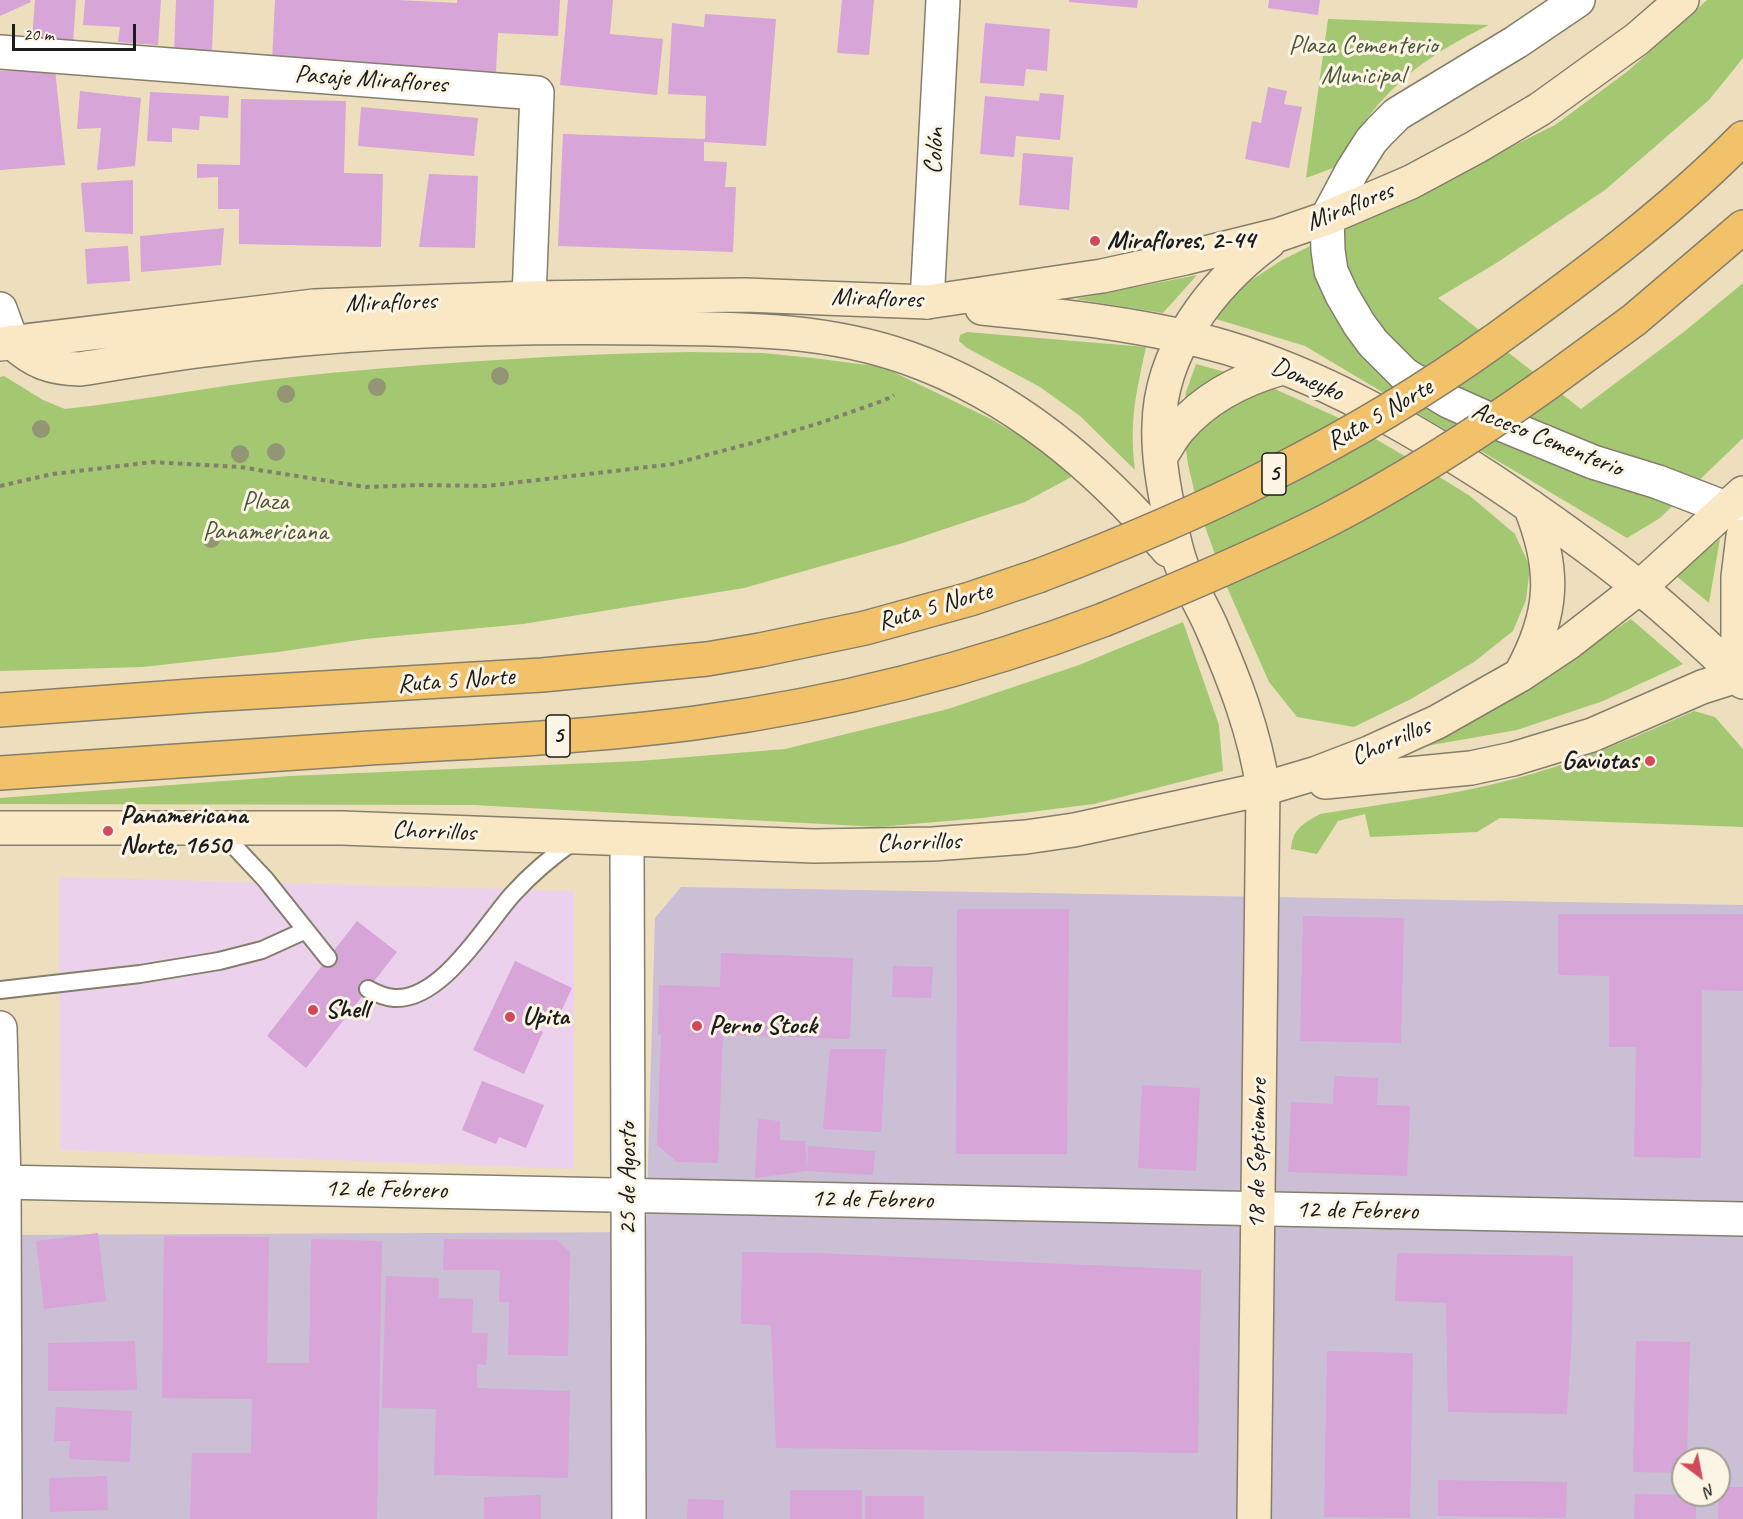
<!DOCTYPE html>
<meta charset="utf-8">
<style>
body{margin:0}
#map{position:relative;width:1743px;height:1519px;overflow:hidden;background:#eddfbd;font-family:Caveat,sans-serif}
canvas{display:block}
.north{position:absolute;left:1671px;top:1447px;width:60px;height:60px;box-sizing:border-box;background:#fcf5e5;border:2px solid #a29e95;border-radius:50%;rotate:148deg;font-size:16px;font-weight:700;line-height:24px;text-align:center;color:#1c1c1c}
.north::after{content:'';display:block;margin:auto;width:21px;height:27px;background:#d1495b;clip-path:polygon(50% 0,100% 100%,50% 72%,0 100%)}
.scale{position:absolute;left:12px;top:24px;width:124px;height:27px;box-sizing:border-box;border:3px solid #1c1c1c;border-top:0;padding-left:8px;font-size:18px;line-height:21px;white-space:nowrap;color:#1c1c1c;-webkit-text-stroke:4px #fcf5e5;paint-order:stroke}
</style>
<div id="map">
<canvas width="1743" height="1519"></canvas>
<div class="north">N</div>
<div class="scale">20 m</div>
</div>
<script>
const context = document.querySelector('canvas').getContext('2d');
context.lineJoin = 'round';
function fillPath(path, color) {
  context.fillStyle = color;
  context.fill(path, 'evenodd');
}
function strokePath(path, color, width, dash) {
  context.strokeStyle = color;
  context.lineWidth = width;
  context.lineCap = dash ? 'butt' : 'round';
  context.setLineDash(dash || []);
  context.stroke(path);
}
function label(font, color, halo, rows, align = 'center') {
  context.font = font + ' Caveat,sans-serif';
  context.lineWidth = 6;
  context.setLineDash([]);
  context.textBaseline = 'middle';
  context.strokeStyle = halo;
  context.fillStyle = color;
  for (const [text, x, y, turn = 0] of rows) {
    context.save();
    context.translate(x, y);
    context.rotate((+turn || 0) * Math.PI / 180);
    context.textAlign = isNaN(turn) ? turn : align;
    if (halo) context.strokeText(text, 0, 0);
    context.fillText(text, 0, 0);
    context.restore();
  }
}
fillPath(new Path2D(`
 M59,877L574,891V1169L60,1150Z`), '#ebd1eb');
fillPath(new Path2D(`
 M681,887L1743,905V1519H0V1235L646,1232L655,918ZM1683,1459H1719V1495H1683Z`), '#cbbfd5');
fillPath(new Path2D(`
 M1707,0H1743V58L1709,100L1605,190L1498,262L1438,298L1581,409L1685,331L1743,283V438L1660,518L1627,538L1305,346L1216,319L1238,289L1282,260L1555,125L1628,71Z
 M1328,19L1489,25C1415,61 1376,95 1336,167L1306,178Z
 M1197,275L1163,313L1075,299Z
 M967,332L1146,347C1136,394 1129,421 1135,470L1080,416L1040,387L967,348L959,341L960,335Z
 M689,352L763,353L813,358L883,367L991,419L1032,443L1073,476L1025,502L903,543L744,588L523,624L365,639L278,652L143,667L0,671V377L4,376L43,400L65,409C154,399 241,381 330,373C450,362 569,354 689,352Z
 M1196,364L1255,380L1339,418L1417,463L1470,496L1515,534L1530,567L1526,600L1513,631L1474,662L1411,699L1354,727L1297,717L1269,682L1226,585L1198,507L1188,464L1182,423L1186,392Z
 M1720,539L1709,603L1675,575Z
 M1631,619L1683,664L1603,701L1517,730L1426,746L1510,699Z
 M1183,622L1219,725L1223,771L1094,804L982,818L878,827L473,805L0,804V798L290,776L639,761L785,749L948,709L1079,665Z
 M1694,711L1715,717L1743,749V827L1500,818L1477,832L1370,837L1365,814L1338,821L1317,854L1291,849C1293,828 1303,824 1320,814C1383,804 1448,796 1510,780C1573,764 1634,738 1694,711Z`), '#a4c872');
fillPath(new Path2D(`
 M0,0H30L31,2L0,16Z
 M35,0H76L73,43L32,40Z
 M85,0H161L158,45L118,42L120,27L83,25Z
 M176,0H214L212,53L174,52Z
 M275,0H398L457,3V0H560L558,36L498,33L496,72L272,60Z
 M568,0H613L610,34L663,39L657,95L560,85Z
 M842,0H874L869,55L837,53Z
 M1069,0H1138L1137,8L1069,2Z
 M1269,0H1320L1318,15L1268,8Z
 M705,14L776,19L766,146L704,142V161L727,162L725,187H736L733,252L558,246L563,134L705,139L706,96L668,94L672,23L704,27Z
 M985,23L1050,29L1047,71L1026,69L1024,86L980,83Z
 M55,69L65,165L0,170V71Z
 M1268,87L1287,91L1284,104L1302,107L1289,168L1245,159L1252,121L1261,123Z
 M80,91L141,98L135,166L97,170L101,128L77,129Z
 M150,92L229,96L228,118L200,116L199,130L172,128V142L147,141Z
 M1040,93L1064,95L1060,140L1016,136L1014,157L980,154L985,96L1039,101Z
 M241,99L346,101L344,173L383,174L381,247L239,244V209H218V177L197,178V164L240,165Z
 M361,107L478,118L474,156L358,146Z
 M1023,153L1073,157L1069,210L1019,205Z
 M429,174L478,176L475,248L419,247Z
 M133,180V234L85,232L81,183Z
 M224,228L221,265L141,272L140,236Z
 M128,246L130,281L87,284L85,249Z
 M957,909H1069L1067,1154H956Z
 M1558,914H1743V991L1702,990L1701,1158L1634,1157L1636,1047H1609V976L1558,975Z
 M1303,916L1404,918L1401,1043L1300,1041Z
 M357,921L397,952L306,1068L267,1036Z
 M721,953L853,958L850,1039L723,1035L718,1163L677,1162L657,1145L661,1035L658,1034L659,985L720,987Z
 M515,961L572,988L556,1022L534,1012L528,1025L543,1032L524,1074L473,1050Z
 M893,966L933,967L931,998L892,997Z
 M830,1049H886L881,1132L823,1129Z
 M1334,1076L1378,1078L1377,1105L1410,1106L1407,1176L1288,1172L1291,1102L1333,1104Z
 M482,1081L544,1105L526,1148L499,1137L496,1144L462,1130Z
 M1142,1085L1200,1088L1196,1171L1138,1168Z
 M758,1119L780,1121V1140L805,1141L807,1171L755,1178Z
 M808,1146L875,1151L873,1175L807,1171Z
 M98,1233L106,1301L44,1309L36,1241Z
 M164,1236L269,1237L267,1363H309L311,1239L382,1241L377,1519H190L192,1453H251L252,1399L162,1398Z
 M444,1239L557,1240L570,1252L568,1356L508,1355L509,1302H499L500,1270H443Z
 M742,1252L816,1253L1201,1270L1198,1453L776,1448L771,1325L741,1324Z
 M1397,1253L1573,1256L1572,1332L1567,1414L1448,1412L1446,1303L1395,1301Z
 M386,1276L439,1278V1298L473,1299L472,1333H488L486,1365L477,1364V1388L570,1391L568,1478L434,1475L436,1409L382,1408Z
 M135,1341L137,1390L48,1391V1343Z
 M1636,1341L1690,1342L1687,1459H1683V1473L1633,1472Z
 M1327,1351L1413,1353L1410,1518L1324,1517Z
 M56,1407L132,1411L130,1462L69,1459L70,1441H54Z
 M107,1476L108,1510L50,1512L49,1478Z
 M1438,1480L1567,1482L1566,1518L1438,1516Z
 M1719,1487H1743V1519H1718Z
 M790,1490H862V1519H790Z
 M1635,1494L1696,1495V1519H1634Z
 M541,1495V1519H484V1497Z
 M865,1496H924V1519H865Z
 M688,1499L724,1500L723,1519H687Z`), '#d7a5d7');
const lane = new Path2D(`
 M217,828L265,879L328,958
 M368,989C377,994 384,997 394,998C441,1001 484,927 512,895C530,875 551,857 574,841
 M0,990L140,974L219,961L262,950L304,931`);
const street = new Path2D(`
 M1578,0L1516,42L1397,114L1380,131L1371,141L1352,171L1327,218L1328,250L1331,271L1342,295L1359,324L1373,343L1404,374L1448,401L1484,417L1593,462L1658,482L1728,509L1743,517
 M0,52L537,93L529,298
 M927,302L943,0
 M0,309L12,342
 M627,839L629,1519
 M0,1028L4,1182L5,1519
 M0,1182L1743,1219`);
const secondary = new Path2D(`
 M982,308C1064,316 1149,325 1228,348C1321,376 1408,426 1490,479C1541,513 1592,549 1640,588C1674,615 1706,646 1738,675L1743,682
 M12,342C34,362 50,368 80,369C124,362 168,354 212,349C357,330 504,326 649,328C737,329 824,328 908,358C1013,395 1097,467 1168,550
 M0,344L314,306L529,298L745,295L927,302L1102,276L1185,258L1278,235L1327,218L1411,182L1476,147L1540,109L1637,39L1682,0
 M1161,456C1167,447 1172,437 1179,429C1206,397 1243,379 1282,368
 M1520,675C1554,614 1556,570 1530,506
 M1738,675V577L1743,536
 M1325,782L1471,768L1513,759L1592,735L1702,687L1743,674
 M0,828H342L814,846L933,844L1026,837L1074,830L1263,789L1317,773L1369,753L1437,722L1520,675L1568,643L1640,587L1743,493
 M1254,1519L1263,789C1255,732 1234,679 1211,626C1202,606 1191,588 1183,569C1174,548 1171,524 1167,503C1162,478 1158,451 1159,426C1160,351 1212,284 1269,242`);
const highway = new Path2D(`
 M1494,341C1581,278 1668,214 1743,138
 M1548,383L1634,320L1743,227
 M0,710L205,695L542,675L707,659L760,650L865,628L970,599L1038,576
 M0,773C123,765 247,756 370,748C479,742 587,737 695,723C835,704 971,670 1103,620`);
strokePath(lane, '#847e6c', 20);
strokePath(street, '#847e6c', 36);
strokePath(secondary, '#847e6c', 36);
strokePath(highway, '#847e6c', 36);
strokePath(new Path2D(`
 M0,486L53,474L153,462L240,467L366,487L418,485L487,486L673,464L752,443L817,424L885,400L894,395`), '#847e6c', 4, [4.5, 4.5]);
strokePath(lane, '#fff', 16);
strokePath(street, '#fff', 33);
strokePath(secondary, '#fae7c3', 33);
strokePath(highway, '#f2c26a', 33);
const highwayBridge = new Path2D(`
 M1038,576C1200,515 1353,442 1494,341
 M1103,620C1179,589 1255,557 1328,520C1405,480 1478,433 1548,383`);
strokePath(highwayBridge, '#847e6c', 36, []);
strokePath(highwayBridge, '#f2c26a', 33);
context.fillStyle = '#949575';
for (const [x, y] of [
 [500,376],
 [377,387],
 [286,394],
 [41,429],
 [276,452],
 [240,454],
 [211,539]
]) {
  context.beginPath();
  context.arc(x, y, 9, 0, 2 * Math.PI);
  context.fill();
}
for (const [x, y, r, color] of [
 [1095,241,6,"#d1495b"],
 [1650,761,6,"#d1495b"],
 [108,831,6,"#d1495b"],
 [313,1010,6,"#d1495b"],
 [510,1017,6,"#d1495b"],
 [697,1026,6,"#d1495b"]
]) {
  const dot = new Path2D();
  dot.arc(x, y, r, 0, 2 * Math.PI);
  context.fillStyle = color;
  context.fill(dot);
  strokePath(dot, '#fcf5e5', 2);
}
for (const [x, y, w] of [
 [1274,474,24],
 [558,736,24]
]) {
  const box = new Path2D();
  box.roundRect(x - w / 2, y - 21, w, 42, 4.5);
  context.fillStyle = '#fcf5e5';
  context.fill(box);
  strokePath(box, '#1c1c1c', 1.5);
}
label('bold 24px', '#1c1c1c', null, [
 ["5",1274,474],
 ["5",558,736]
]);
label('26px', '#4c583a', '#fcf5e5', [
 ["Plaza Cementerio",1363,46],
 ["Municipal",1363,76],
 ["Plaza",265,502],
 ["Panamericana",265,532]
]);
label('26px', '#1c1c1c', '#fcf5e5', [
 ["Pasaje Miraflores",371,80,4],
 ["Colón",935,151,-87],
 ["Miraflores",1350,207,-22],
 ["Miraflores",877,299,2],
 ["Miraflores",391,303,-2],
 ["Domeyko",1307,380,23],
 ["Ruta 5 Norte",1380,415,-30],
 ["Acceso Cementerio",1547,440,22],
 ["Ruta 5 Norte",935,607,-16],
 ["Ruta 5 Norte",456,681,-4],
 ["Chorrillos",1391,742,-24],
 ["Chorrillos",434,832,2],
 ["Chorrillos",919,843,-2],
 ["18 de Septiembre",1258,1154,-89],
 ["25 de Agosto",628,1179,-90],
 ["12 de Febrero",386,1190,1],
 ["12 de Febrero",872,1200,1],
 ["12 de Febrero",1357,1211,1]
]);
label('bold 26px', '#1c1c1c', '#fcf5e5', [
 ["Miraflores, 2-44",1107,241],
 ["Gaviotas",1638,761,"right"],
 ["Panamericana",120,816],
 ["Norte, 1650",120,846],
 ["Shell",325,1010],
 ["Upita",522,1017],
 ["Perno Stock",709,1026]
], 'left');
</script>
